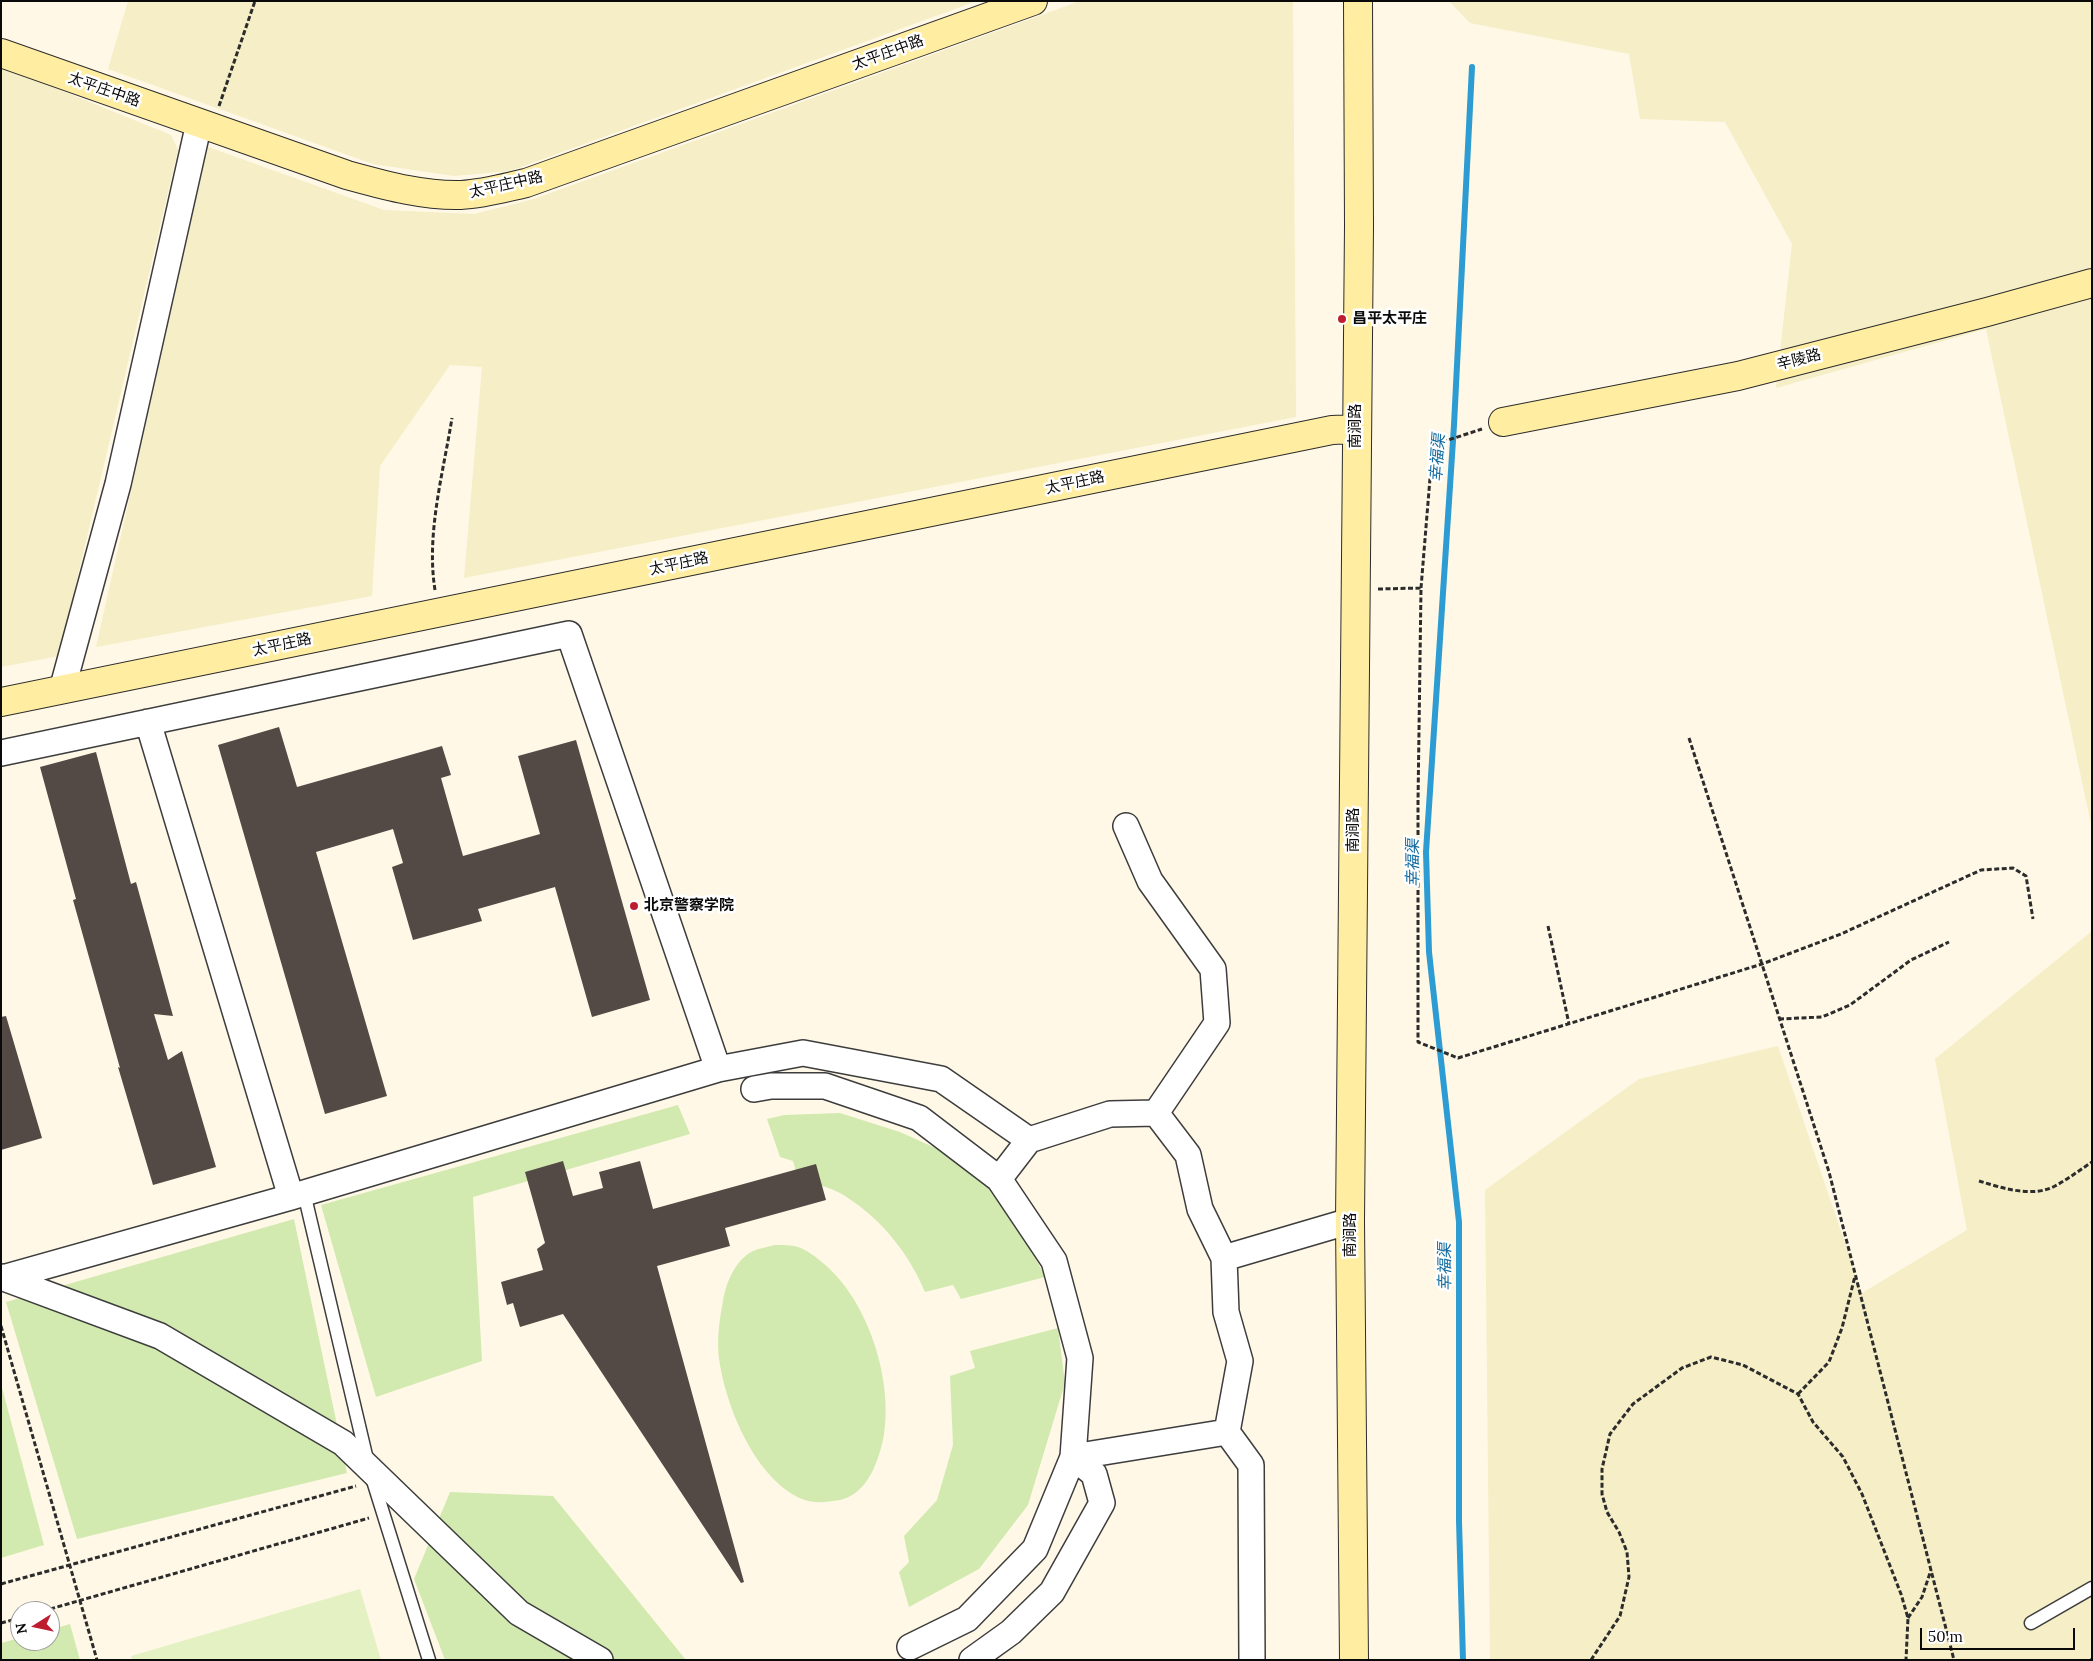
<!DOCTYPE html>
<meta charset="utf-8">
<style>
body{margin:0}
#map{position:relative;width:2093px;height:1661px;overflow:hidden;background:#fff8e6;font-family:Lora,serif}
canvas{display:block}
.frame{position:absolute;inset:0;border:2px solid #0a0a0a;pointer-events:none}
.north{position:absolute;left:10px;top:1601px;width:50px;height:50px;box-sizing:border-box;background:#fff;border:1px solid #9d9d9d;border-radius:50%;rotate:260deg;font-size:14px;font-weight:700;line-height:20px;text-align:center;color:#0a0a0a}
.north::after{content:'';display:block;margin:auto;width:18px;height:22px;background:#be1d30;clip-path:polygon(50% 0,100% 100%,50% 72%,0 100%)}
.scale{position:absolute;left:1920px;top:1628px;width:155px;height:22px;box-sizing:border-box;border:2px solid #0a0a0a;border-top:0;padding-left:6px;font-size:15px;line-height:18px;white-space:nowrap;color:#0a0a0a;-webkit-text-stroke:4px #fff;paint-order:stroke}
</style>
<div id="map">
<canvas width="2093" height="1661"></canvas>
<div class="frame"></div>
<div class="north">N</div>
<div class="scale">50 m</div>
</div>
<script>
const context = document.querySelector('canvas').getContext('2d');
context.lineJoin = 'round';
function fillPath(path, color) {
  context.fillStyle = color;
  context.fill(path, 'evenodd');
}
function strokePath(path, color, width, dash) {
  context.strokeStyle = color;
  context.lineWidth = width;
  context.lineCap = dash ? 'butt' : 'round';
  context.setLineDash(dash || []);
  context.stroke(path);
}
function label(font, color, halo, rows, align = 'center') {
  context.font = font + ' Lora,"Noto Sans SC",serif';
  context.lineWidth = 5;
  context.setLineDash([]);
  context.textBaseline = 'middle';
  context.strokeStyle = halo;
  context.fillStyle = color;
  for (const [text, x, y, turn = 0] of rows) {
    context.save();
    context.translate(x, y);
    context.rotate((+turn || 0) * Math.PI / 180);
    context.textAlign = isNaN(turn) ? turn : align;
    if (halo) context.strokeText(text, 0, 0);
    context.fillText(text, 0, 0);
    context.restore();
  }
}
fillPath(new Path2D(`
 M128,1H977L510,171L454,176L373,164L108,69Z
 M1080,1H1293L1296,417L464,578L482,367L450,365L380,466L372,596L96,647L208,147L384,210L474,214L534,199Z
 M1449,1H2092V829L1986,329L1776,388L1792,244L1725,122L1640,119L1629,54L1470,23Z
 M1,66L171,135L178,150L59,656L1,667Z
 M2092,931V1660H1490L1485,1190L1639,1079L1778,1046L1862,1293L1967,1230L1935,1059Z`), '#f5eec6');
fillPath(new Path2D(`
 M678,1105L690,1134L473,1197L482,1361L376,1397L321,1205Z
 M840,1113L900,1132L940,1150L989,1187L1021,1229L1045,1277L961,1299L953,1285L925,1292C909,1254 883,1221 848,1198C835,1188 814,1184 798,1178L793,1161L780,1157L767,1119L784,1115Z
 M294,1219L347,1473L77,1539L6,1302Z
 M775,1245C783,1245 791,1245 798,1247C807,1250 816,1257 823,1263C868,1300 893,1379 884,1435C879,1460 868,1494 840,1500C827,1502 814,1504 802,1499C756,1479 728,1411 720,1365C716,1344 719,1322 723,1301C726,1283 735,1260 753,1251C760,1248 768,1247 775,1245Z
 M1058,1328L1065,1383L1028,1505L979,1569L909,1607L899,1572L909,1562L904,1536L937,1500L953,1445L950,1376L975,1368L970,1351Z
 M1,1384L44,1545L1,1558Z
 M450,1492L553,1496L686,1660H445L414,1579Z
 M70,1624L80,1660H1V1643L20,1638V1641H50V1630Z`), '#d2eab0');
fillPath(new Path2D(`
 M360,1589L381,1660H133L131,1656Z`), '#e4f1c2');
strokePath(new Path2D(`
 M1463,1660L1459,1521V1222L1429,952L1426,852L1454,425L1472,67`), '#2d9cd2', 6);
fillPath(new Path2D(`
 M279,727L297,787L442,746L451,775L441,778L463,856L540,834L518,756L576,740L650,1000L592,1017L555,887L478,909L482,921L413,940L392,867L403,863L393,829L316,852L387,1096L325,1114L218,745Z
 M96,752L131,884L136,882L173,1016L154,1014L168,1060L182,1051L216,1167L153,1185L118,1067L120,1068L73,900L76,899L40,767Z
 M6,1016L42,1138L1,1150V1017Z
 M563,1161L573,1196L603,1188L599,1172L640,1161L653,1209L816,1164L826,1200L725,1228L730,1246L657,1266L744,1582L741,1583L563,1314L520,1327L513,1303L507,1305L501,1282L543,1270L537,1249L545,1243L525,1172Z`), '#534a46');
const lane = new Path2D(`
 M304,1193L369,1468L429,1660
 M2031,1623L2092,1588`);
const street = new Path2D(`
 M62,690L118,484L199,123
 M148,722L291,1197
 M1,753L569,634L718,1069
 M1126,826L1150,881L1213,969L1217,1023L1156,1113
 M754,1089L771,1086H825L919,1118L999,1179L1054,1261L1080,1358L1073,1457L1035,1549L967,1619L910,1647
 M999,1179L1029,1140L1110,1114L1156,1113L1188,1155L1200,1209L1224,1258L1226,1312L1240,1361L1227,1432L1073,1457
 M1224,1258L1350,1221
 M1,1277L160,1336L343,1443L519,1613L600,1660
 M3,1278L291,1197L718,1069L803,1053L941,1079L1029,1140
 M1227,1432L1251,1465L1252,1660
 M972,1660L1011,1632L1052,1592L1102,1503L1094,1474L1073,1457`);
const secondary = new Path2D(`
 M1,53L347,175C384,185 422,196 461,195C483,194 504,188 526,183L1033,1
 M1503,422L1738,376L1987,312L2092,283
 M1,702L1332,430L1356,429
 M1354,1660L1350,1221L1359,226L1358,1`);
strokePath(lane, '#3d3d3d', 15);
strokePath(street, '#3d3d3d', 28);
strokePath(secondary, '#2c2c2c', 30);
strokePath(new Path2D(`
 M219,106L255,1
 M1421,588L1431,466L1439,443L1482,429
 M1378,589L1421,588L1418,802V1042L1458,1058L1762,964L1841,934L1981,870L2013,868L2026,876L2033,919
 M435,590C426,534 443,474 452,418
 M1689,738L1829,1172L1954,1660
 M1548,926L1569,1024
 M1779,1019L1822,1017L1850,1005L1911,960L1949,942
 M1979,1181C2002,1188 2032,1198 2055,1186C2068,1179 2080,1170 2092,1162
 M1,1326L97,1660
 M1798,1394L1829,1362L1842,1328L1855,1276
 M1,1584L356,1486
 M43,1611L369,1518
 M1908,1618L1922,1597L1931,1570
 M1,1623L20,1618
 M1591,1660L1620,1616L1629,1577L1627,1552L1619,1532L1607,1512L1602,1494V1469L1610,1434L1633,1404L1682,1368L1711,1357L1743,1365L1798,1394L1813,1422L1843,1457L1862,1494L1901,1594L1908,1618L1906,1660
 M2091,1660L2092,1659`), '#2c2c2c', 3, [5, 2.5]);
strokePath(lane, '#fff', 12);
strokePath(street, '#fff', 25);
strokePath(secondary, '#ffeea1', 28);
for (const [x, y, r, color] of [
 [1342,319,5,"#be1d30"],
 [634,906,5,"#be1d30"]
]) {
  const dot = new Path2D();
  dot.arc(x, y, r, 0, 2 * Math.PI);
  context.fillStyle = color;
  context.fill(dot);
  strokePath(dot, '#fff', 2);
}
label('15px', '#0a0a0a', '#fff', [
 ["太平庄中路",888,53,-20],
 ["太平庄中路",104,90,19],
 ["太平庄中路",506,185,-13],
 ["辛陵路",1799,360,-14],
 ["南涧路",1356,426,-90],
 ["太平庄路",1075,483,-12],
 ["太平庄路",679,564,-12],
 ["太平庄路",282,645,-12],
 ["南涧路",1354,830,-90],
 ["南涧路",1351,1235,-90]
]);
label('bold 15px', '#0a0a0a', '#fff', [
 ["昌平太平庄",1352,319],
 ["北京警察学院",644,906]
], 'left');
label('italic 16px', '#106a9f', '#fff', [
 ["幸福渠",1438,458,-86],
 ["幸福渠",1413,863,-90],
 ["幸福渠",1445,1267,-90]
]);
</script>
